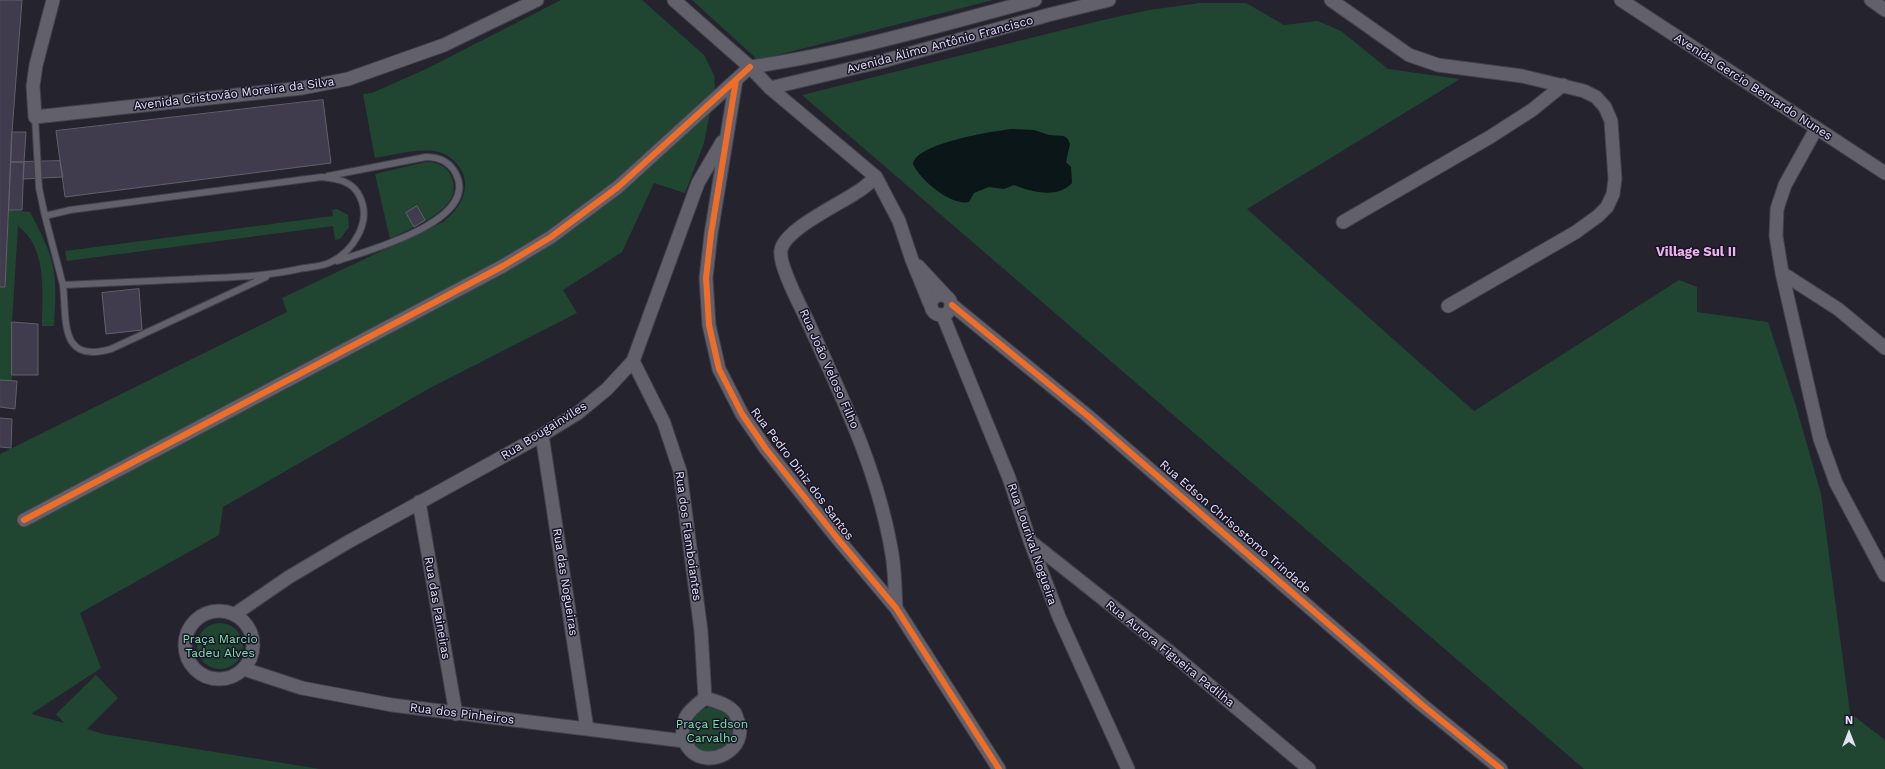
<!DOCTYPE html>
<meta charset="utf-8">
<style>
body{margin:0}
#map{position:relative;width:1885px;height:769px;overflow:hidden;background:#25232e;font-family:"Work Sans",sans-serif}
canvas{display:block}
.north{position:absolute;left:1829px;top:713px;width:40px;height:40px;-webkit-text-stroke:3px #191429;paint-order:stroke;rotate:0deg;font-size:11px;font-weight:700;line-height:16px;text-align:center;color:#e5e3f2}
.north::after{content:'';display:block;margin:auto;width:14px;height:18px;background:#e5e3f2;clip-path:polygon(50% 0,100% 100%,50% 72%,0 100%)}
</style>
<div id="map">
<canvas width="1885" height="769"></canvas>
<div class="north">N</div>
</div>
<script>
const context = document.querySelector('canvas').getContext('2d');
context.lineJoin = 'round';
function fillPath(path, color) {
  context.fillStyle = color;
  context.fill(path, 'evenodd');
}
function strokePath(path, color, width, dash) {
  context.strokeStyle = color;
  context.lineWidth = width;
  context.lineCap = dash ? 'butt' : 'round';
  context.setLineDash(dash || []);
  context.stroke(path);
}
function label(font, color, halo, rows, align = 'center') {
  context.font = font + ' "Work Sans",sans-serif';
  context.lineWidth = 3;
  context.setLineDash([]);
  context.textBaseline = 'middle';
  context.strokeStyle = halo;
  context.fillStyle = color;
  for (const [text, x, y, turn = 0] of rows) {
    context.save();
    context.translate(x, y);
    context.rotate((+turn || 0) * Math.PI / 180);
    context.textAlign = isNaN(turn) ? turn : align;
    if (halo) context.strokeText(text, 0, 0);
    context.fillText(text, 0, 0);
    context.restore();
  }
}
fillPath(new Path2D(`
 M561,0H642L704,55L714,75L715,87L704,143L685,193L654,183L622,252L563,290L577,313L430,388L223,507L219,535L80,613L101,668L31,714L64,723L56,714L96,675L118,698L87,729L103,734L320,769H0V454L287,312L282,298L443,222C462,208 474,184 457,164C452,158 446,154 439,152C422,147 392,155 375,158L363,94L372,93L426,69Z
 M692,0H993L758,60Z
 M1200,3H1246L1284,25L1318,21L1341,31L1388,69L1460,79L1247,209L1474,411L1679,280L1697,287V312L1768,322L1796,406L1821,494L1850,713L1885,740V769H1584L802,95L1103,20L1149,10Z
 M426,162C436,162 445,165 450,174C469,208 412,227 390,239L375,174Z
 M337,209L348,215L349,227L340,239L335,240L333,226L67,261L65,251L333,216L332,210Z
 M9,210L30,212C39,229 49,247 53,267C57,286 55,307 54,326H42C42,293 48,248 18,226L12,322V380H0V287H5Z
 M197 646a23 23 0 1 1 46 0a23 23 0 1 1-46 0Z
 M709,707C730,708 734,718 735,738L719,754L696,749C694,746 689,740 688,736C686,721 696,711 709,707Z`), '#204631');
fillPath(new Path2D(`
 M1012,129L1034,130L1049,135L1064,136L1068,139L1070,144L1066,162L1071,167L1072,183C1058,199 1031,192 1014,185L1004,189L989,187L974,193L969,202C951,206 920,180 913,164C916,143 994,131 1012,129Z`), '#0a1618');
const building = new Path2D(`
 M0,0H22L12,132L5,287H0Z
 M323,100L331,163L65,197L56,131Z
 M12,132H26L24,162H11Z
 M60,161L63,177L23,179L24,162Z
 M11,162H24L22,210H9Z
 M417,206L425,220L414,227L406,213Z
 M139,289L142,330L106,334L102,293Z
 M12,322L38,324V375H12Z
 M0,380L17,381L15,409L0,407Z
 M0,418L12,419L11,448L0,447Z`);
fillPath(building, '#403c4d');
strokePath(building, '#62606a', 1);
const lane = new Path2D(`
 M35,117L39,188L45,216L63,285C107,283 150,281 193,279C230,277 263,277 299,269C309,267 322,267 331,262C353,251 372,222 360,197C353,181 338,179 322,177L70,210L45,216
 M328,176L426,157C439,157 450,162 456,174C480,221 367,251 337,261
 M63,285C67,321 59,364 111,349L266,277`);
const street = new Path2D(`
 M53,0L36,65L33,86L35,117L302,88L348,79L444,45L537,0
 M674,0L750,67L770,88L876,177L899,221L912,260L930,304
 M1331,0L1409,55L1438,65L1522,76L1584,91L1596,97L1605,107L1611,121L1615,179L1613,194L1607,207L1598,216L1576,232L1448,306
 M1621,0L1885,173
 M1871,0L1885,10
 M750,67C847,53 941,25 1035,0
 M736,80L711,234L706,278L709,325L719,369L742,414L766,449L837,538L896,608L999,769
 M770,88L883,61L1048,15L1109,0
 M1816,129L1785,185L1777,209L1776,236L1782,273L1820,439L1836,483L1885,575
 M876,177C870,182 864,188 857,192C840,204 785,229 781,250C778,264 800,305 807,320C842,397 878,470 892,554C895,572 895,591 896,608
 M1343,222L1490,137L1532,110L1563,85
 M918,266L945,295
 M1782,273L1838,309L1885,348
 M931 305a10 10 0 1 1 20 0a10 10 0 1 1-20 0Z
 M952,305L1088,416L1421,704L1501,769
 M943,316L1009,478L1030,541L1059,617L1128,769
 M633,361L664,423L680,471L701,631L705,698
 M542,435L587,729
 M419,502L456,714
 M24,520L503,266L551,237L618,187L750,67
 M1030,541L1170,652L1309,769
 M185 645a34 34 0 1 1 68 0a34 34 0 1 1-68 0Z
 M235,614L289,577L348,542L542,435L578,413L607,389L633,361L698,183L722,142
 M244,669L302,688L392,705L684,741
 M705,698C715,701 728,704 735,713C736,715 737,719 738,721C749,750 709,769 691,751C688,747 684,743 683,738C681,716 689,711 705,698Z`);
strokePath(lane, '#42404a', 8);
strokePath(street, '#42404a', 15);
strokePath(lane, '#62606a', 6);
strokePath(street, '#62606a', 13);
strokePath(new Path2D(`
 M736,80L711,234L706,278L709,325L719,369L742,414L766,449L837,538L896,608L999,769
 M952,305L1088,416L1421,704L1501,769
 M24,520L503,266L551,237L618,187L750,67`), '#ee6e29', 6);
label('12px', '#e5e3f2', '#191429', [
 ["Avenida Álimo Antônio Francisco",940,45,-15],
 ["Avenida Gercio Bernardo Nunes",1753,87,33],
 ["Avenida Cristovão Moreira da Silva",234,94,-7],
 ["Rua João Veloso Filho",829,369,66],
 ["Rua Bougainviles",544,431,-32],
 ["Rua Pedro Diniz dos Santos",802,474,53],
 ["Rua Edson Chrisostomo Trindade",1235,527,41],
 ["Rua dos Flamboiantes",688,536,82],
 ["Rua Lourival Nogueira",1032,544,71],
 ["Rua das Nogueiras",565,582,81],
 ["Rua das Paineiras",437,608,80],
 ["Rua Aurora Figueira Padilha",1170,654,39],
 ["Rua dos Pinheiros",462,714,7]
]);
label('12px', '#7fe7a7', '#191429', [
 ["Praça Marcio",220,639],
 ["Tadeu Alves",220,653],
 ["Praça Edson",712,724],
 ["Carvalho",712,738]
]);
label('bold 13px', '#eeb3eb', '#191429', [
 ["Village Sul II",1696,252]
]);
</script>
